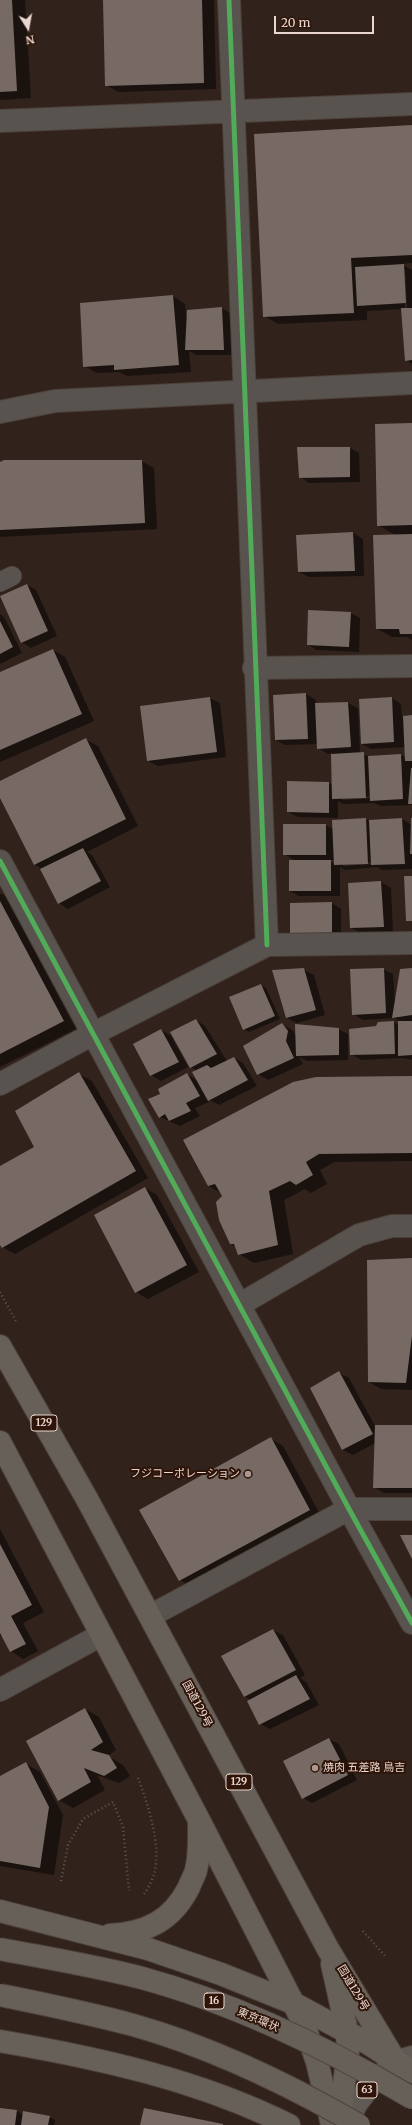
<!DOCTYPE html>
<meta charset="utf-8">
<style>
body{margin:0}
#map{position:relative;width:412px;height:2125px;overflow:hidden;background:#31221c;font-family:Merriweather,serif}
canvas{display:block}
.north{position:absolute;left:8px;top:8px;width:40px;height:40px;-webkit-text-stroke:3px #2f1509;paint-order:stroke;rotate:169deg;font-size:11px;font-weight:700;line-height:16px;text-align:center;color:#e9d6ce}
.north::after{content:'';display:block;margin:auto;width:14px;height:18px;background:#e9d6ce;clip-path:polygon(50% 0,100% 100%,50% 72%,0 100%)}
.scale{position:absolute;left:274px;top:16px;width:100px;height:18px;box-sizing:border-box;border:2px solid #e9d6ce;border-top:0;padding-left:5px;font-size:12px;line-height:14px;white-space:nowrap;color:#e9d6ce;-webkit-text-stroke:3px #2f1509;paint-order:stroke}
</style>
<div id="map">
<canvas width="412" height="2125"></canvas>
<div class="north">N</div>
<div class="scale">20 m</div>
</div>
<script>
const context = document.querySelector('canvas').getContext('2d');
context.lineJoin = 'round';
function fillPath(path, color) {
  context.fillStyle = color;
  context.fill(path, 'evenodd');
}
function strokePath(path, color, width, dash) {
  context.strokeStyle = color;
  context.lineWidth = width;
  context.lineCap = dash ? 'butt' : 'round';
  context.setLineDash(dash || []);
  context.stroke(path);
}
function label(font, color, halo, rows, align = 'center') {
  context.font = font + ' Merriweather,"Noto Sans JP",serif';
  context.lineWidth = 4;
  context.setLineDash([]);
  context.textBaseline = 'middle';
  context.strokeStyle = halo;
  context.fillStyle = color;
  for (const [text, x, y, turn = 0] of rows) {
    context.save();
    context.translate(x, y);
    context.rotate((+turn || 0) * Math.PI / 180);
    context.textAlign = isNaN(turn) ? turn : align;
    if (halo) context.strokeText(text, 0, 0);
    context.fillText(text, 0, 0);
    context.restore();
  }
}
fillPath(new Path2D(`
 M0,0H25L31,98L0,100Z
 M104,0H214L216,89L118,92L106,85Z
 M412,126V263L401,264L412,270V364L406,360L402,309L367,311V320L278,324L264,316ZM403,270H405L407,308H405Z
 M173,296L185,304L186,317L222,308L231,314L234,355H196L189,351L191,372L127,376L119,372L97,373L84,366Z
 M412,424V640L407,637H392L377,629L395,535L378,525Z
 M350,448L359,453L360,482L309,483L300,477Z
 M141,461L154,468L157,529L0,537V463Z
 M353,533L363,539L364,576L309,577L299,572Z
 M27,585L36,590L57,636L31,648L21,642Z
 M351,613L360,618L359,652L317,650L308,645Z
 M0,614L4,617L22,653L0,664Z
 M53,650L65,657L94,721L0,762V673Z
 M306,694L316,700V704L348,703L358,708L360,753L370,757L401,755L406,758L405,747L371,749L362,744L392,698L401,704L402,717L412,716V805L381,806L374,803L343,804L338,801V818L298,817L288,812L329,783L333,785L332,753L328,754L318,748V744L285,745L276,740ZM371,796V798L342,800V798Z
 M210,698L220,703L226,757L158,766L148,761Z
 M85,739L98,746L138,826L87,852L92,855L110,887L68,909L59,903L42,869L34,864L0,796V782Z
 M366,819L370,822L402,819L412,825V821V869L382,870L377,867L345,870L340,867V896H299L290,891L296,861L284,854L325,825L334,829ZM328,860H335V864ZM373,862V864L343,866V864Z
 M381,882L391,888L393,932L361,933L351,928Z
 M0,893L5,896L76,1029L0,1067Z
 M332,903L341,909V939H301Z
 M383,969L393,974L395,1003L412,969V1060L404,1058L361,1060L351,1054L376,1027L394,1022L399,1025V1021L394,1018L363,1020L353,1014Z
 M304,970L314,975L325,1015L297,1023L287,1018L274,971Z
 M261,985L266,988L280,1019L249,1032L244,1029Z
 M196,1020L205,1026L227,1061L234,1058L243,1063L257,1086L219,1105L208,1099L209,1102L195,1108L200,1116L180,1126L160,1117L161,1094L187,1074L198,1081L197,1071L191,1067Z
 M282,1024L292,1030L296,1035L338,1029L348,1034V1060L307,1061L299,1057L303,1064L268,1080L258,1074Z
 M161,1030L171,1036L188,1067L161,1081L151,1075Z
 M79,1074L92,1081L148,1178L15,1254L2,1247L0,1243V1167L36,1147Z
 M412,1077V1161L334,1162L320,1170L327,1184L311,1193L305,1189L284,1200L293,1254L254,1263L239,1254L236,1247L231,1244L223,1196L221,1193L209,1186Z
 M145,1188L157,1195L199,1272L148,1299L136,1292Z
 M412,1259V1390L381,1389L369,1382Z
 M339,1373L349,1378L375,1426H412V1493H384L374,1487L375,1443L353,1455L343,1450Z
 M271,1439L283,1446L322,1518L192,1587L180,1580Z
 M0,1529L44,1612L23,1623L38,1651L23,1659L11,1651L2,1635L0,1637Z
 M273,1630L283,1635L305,1675L300,1678L306,1682L319,1705L270,1729L260,1724L251,1700L244,1696Z
 M85,1709L99,1717L116,1750L108,1756L123,1765L130,1776L119,1783L97,1775L105,1790L73,1808L59,1800Z
 M329,1739L339,1744L357,1780L312,1803L303,1798Z
 M26,1764L40,1772L63,1815L54,1875L0,1866V1777Z
 M0,2109L17,2111L23,2115L49,2117L55,2120L54,2125H0Z`), '#0007');
fillPath(new Path2D(`
 M0,0H12L17,91L0,92Z
 M103,0H202L204,83L105,86Z
 M412,125V255L351,258L354,313L263,317L254,134Z
 M404,264L406,303L357,306L355,267Z
 M173,295L179,365L114,370V365L83,367L80,303Z
 M222,307L224,350H185L187,310Z
 M401,308H412V360L405,361Z
 M412,423V525L377,526L375,424Z
 M297,447H350V477L299,478Z
 M4,460H142L145,523L0,530V462Z
 M353,532L355,571L298,572L296,535Z
 M412,534V634H400L399,629H376L373,535Z
 M27,584L48,631L21,643L0,596Z
 M308,610L351,612L349,647L307,645Z
 M0,621L13,647L0,654Z
 M53,649L82,714L0,750V672Z
 M306,693L308,739L275,740L273,695Z
 M210,697L217,752L147,761L140,706Z
 M392,697L394,742L361,744L359,699Z
 M348,702L351,747L317,749L315,703Z
 M412,715V761H405L403,716Z
 M86,738L126,819L34,865L0,798V781Z
 M364,752L366,798L332,799L331,754Z
 M401,754L403,799L370,801L368,756Z
 M411,768H412V804H408Z
 M287,781L329,782V813L287,812Z
 M366,818L368,864L334,865L332,820Z
 M402,818L405,864L371,865L369,820Z
 M411,818H412V854H410Z
 M283,824H326V855H283Z
 M83,848L101,881L58,904L40,869Z
 M289,860H331V891H289Z
 M404,876H412V921H406Z
 M381,881L384,927L350,928L348,883Z
 M0,901L64,1021L0,1054Z
 M332,902V934H290V903Z
 M304,968L316,1010L286,1018L272,970Z
 M384,968L386,1013L352,1015L350,969Z
 M412,968V1015L392,1018L400,969Z
 M261,984L275,1016L243,1030L229,997Z
 M196,1019L217,1054L190,1068L170,1032Z
 M394,1021L395,1054L350,1055L349,1029L376,1026L378,1022Z
 M398,1021H412V1055L398,1056Z
 M282,1023L288,1031L286,1041L294,1058L257,1075L243,1046Z
 M295,1024L339,1028V1055L296,1056Z
 M161,1029L179,1062L150,1076L133,1044Z
 M234,1057L248,1080L208,1101L192,1072L207,1065L211,1068Z
 M79,1072L136,1171L2,1248L0,1245V1166L34,1147L15,1111Z
 M187,1073L200,1096L186,1103L191,1111L169,1121L165,1114L159,1118L148,1099L160,1094L158,1089Z
 M412,1076V1153L319,1154L306,1162L313,1175L296,1185L290,1181L269,1191L278,1245L238,1255L234,1244H230L219,1220L216,1202L222,1196L215,1184L208,1186L183,1140L293,1082L316,1077Z
 M145,1187L187,1265L135,1293L94,1215Z
 M412,1258V1336L406,1383L368,1382L367,1260Z
 M339,1371L373,1434L342,1450L310,1388Z
 M375,1425H412V1488H373Z
 M271,1437L310,1510L179,1581L139,1510Z
 M400,1535H412V1559Z
 M0,1544L32,1605L11,1616L26,1644L10,1652L0,1633Z
 M273,1629L296,1670L244,1697L221,1656Z
 M296,1675L310,1699L259,1725L247,1701Z
 M85,1708L103,1742L91,1750L109,1755L117,1768L104,1776L84,1768L91,1782L58,1801L26,1741Z
 M329,1738L348,1775L302,1799L283,1761Z
 M26,1762L49,1807L40,1868L0,1861V1776Z
 M0,2108L17,2110L15,2125H0Z
 M144,2108L223,2124V2125H140Z
 M23,2111L50,2116L48,2125H21Z`), '#776a64');
const lane = new Path2D(`
 M0,582L12,576`);
const street = new Path2D(`
 M229,0C244,315 252,630 267,945
 M0,121L412,104
 M0,412L55,401L412,383
 M254,668L412,666
 M0,861L349,1509L412,1623
 M0,1084L93,1034L267,945L412,943
 M239,1305L359,1235L392,1226H412
 M150,1616L349,1509H412
 M0,1690L101,1635`);
const primary = new Path2D(`
 M345,2125L357,2103L372,2083L396,2062L412,2057`);
const highway = new Path2D(`
 M0,1346L87,1499L328,1949L396,2062
 M0,1442L199,1820L304,2024L317,2062L332,2125
 M0,1911L148,1949L221,1974L293,2003L369,2044L412,2072
 M110,1935C146,1933 172,1921 189,1887C191,1881 195,1875 196,1870C200,1855 199,1839 199,1824
 M332,1964L347,2031L348,2052L339,2125
 M0,2041C99,2058 199,2080 289,2125`);
strokePath(lane, '#4d403a', 20);
strokePath(street, '#4d403a', 24);
strokePath(primary, '#4d403a', 24);
strokePath(highway, '#4d403a', 24);
strokePath(new Path2D(`
 M0,1292L17,1323
 M138,1778C148,1804 162,1847 154,1874C152,1882 147,1889 143,1896
 M61,1881L68,1845L83,1819L113,1802L123,1827L129,1891
 M363,1931L385,1956`), '#5d5853', 2.5, [1, 3]);
strokePath(lane, '#58534e', 19);
strokePath(street, '#58534e', 22);
strokePath(primary, '#605a54', 22);
strokePath(highway, '#666059', 22);
const highwayBridge = new Path2D(`
 M0,1949C47,1958 96,1966 142,1978C237,2004 327,2048 412,2098
 M0,1995C44,2004 89,2013 133,2025C211,2047 288,2084 359,2125`);
strokePath(highwayBridge, '#4d403a', 24, []);
strokePath(highwayBridge, '#666059', 22);
strokePath(new Path2D(`
 M229,0C244,315 252,630 267,945
 M0,861L349,1509L412,1623`), '#51ab58', 5);
for (const [x, y, r, color] of [
 [248,1474,4,"#a99790"],
 [315,1768,4,"#a99790"]
]) {
  const dot = new Path2D();
  dot.arc(x, y, r, 0, 2 * Math.PI);
  context.fillStyle = color;
  context.fill(dot);
  strokePath(dot, '#2f1509', 1.5);
}
for (const [x, y, w] of [
 [44,1423,26],
 [239,1782,26],
 [214,2001,20],
 [367,2090,20]
]) {
  const box = new Path2D();
  box.roundRect(x - w / 2, y - 8, w, 16, 3);
  context.fillStyle = '#2f1509';
  context.fill(box);
  strokePath(box, '#e9d6ce', 1);
}
label('bold 10px', '#e9d6ce', null, [
 ["129",44,1423],
 ["129",239,1782],
 ["16",214,2001],
 ["63",367,2090]
]);
label('11px', '#e9d6ce', '#2f1509', [
 ["フジコーポレーション",240,1474],
 ["焼肉 五差路 鳥吉",323,1768,"left"]
], 'right');
label('11px', '#e9d6ce', '#2f1509', [
 ["国道129号",197,1704,62],
 ["国道129号",353,1988,59],
 ["東京環状",258,2020,23]
]);
</script>
